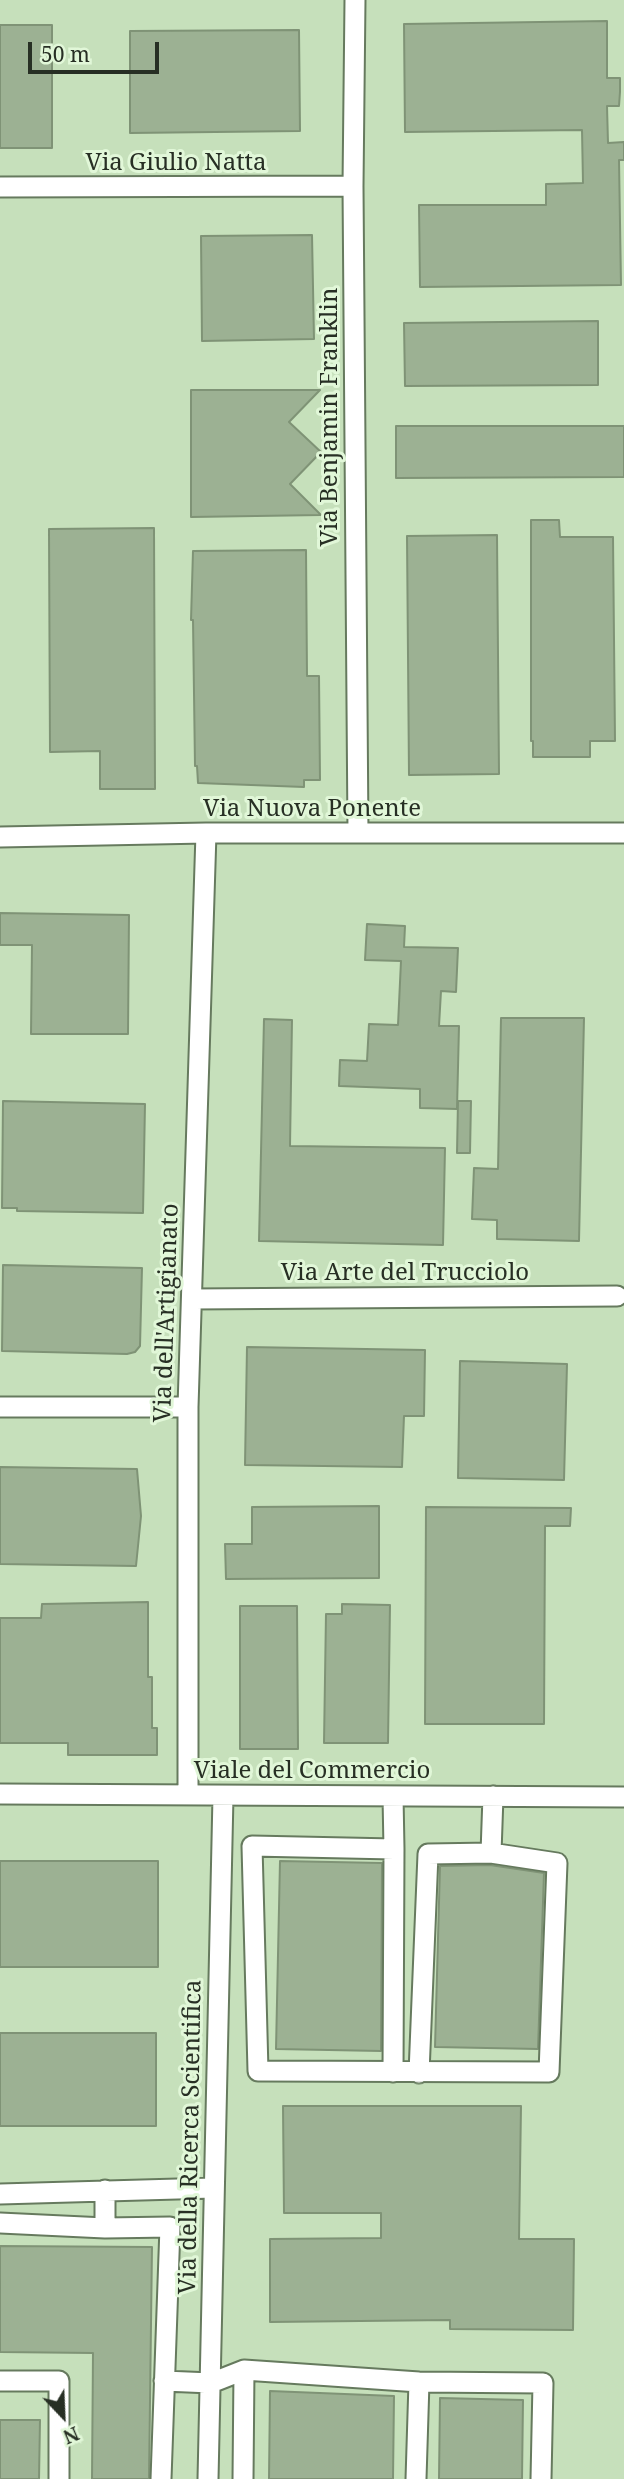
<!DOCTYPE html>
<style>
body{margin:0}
#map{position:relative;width:624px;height:2479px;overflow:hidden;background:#d4eacb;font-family:"Noto Serif",serif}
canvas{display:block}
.north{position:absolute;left:28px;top:2381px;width:70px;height:70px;-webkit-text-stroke:5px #e1f7d8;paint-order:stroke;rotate:157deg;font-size:19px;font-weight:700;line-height:28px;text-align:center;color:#272f24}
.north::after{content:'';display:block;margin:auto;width:24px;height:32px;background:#272f24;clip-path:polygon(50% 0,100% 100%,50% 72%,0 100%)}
.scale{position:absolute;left:28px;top:42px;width:131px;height:32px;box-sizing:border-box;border:4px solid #272f24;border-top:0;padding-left:9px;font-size:21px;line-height:24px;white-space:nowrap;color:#272f24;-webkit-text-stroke:5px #e1f7d8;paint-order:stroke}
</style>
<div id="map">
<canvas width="624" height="2479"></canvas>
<div class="north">N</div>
<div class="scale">50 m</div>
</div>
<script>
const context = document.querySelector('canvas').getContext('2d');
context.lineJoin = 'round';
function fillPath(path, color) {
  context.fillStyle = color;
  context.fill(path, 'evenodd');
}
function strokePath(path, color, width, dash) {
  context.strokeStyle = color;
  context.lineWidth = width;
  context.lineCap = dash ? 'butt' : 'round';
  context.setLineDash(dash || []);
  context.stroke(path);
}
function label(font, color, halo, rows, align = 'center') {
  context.font = font + ' "Noto Serif",serif';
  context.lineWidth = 6;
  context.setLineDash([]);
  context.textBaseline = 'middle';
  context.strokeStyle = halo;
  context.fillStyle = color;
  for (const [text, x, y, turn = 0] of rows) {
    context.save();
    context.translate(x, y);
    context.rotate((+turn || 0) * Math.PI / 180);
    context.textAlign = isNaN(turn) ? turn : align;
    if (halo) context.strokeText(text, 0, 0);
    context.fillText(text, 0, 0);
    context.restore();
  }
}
fillPath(new Path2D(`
 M0,0H624V2479H0Z`), '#c6e0bb');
const building = new Path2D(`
 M607,21V78H620V92L619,106H607L608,143L624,142V160H619L621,285L420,287L419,205H546V184L583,183L582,130L405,132L404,24Z
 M0,25H52V148H0Z
 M299,30L300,131L130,133V31Z
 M312,235L314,339L202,341L201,236Z
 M598,321V385L405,386L404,323Z
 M191,390H320L289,422L321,452L290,484L321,515L191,517Z
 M396,426H624V477L396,478Z
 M531,520H559L560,537H613L615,741H590V757H533V741H531Z
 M154,528L155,789H100V751L50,752L49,529Z
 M497,535L499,774L409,775L407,536Z
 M306,550L307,676H319L320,780H304V787L198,783L197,766H195L193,620H191L193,551Z
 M0,913L129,915L128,1034H31L32,945H0Z
 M367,924L405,926L404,947L458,948L456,992L441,991L439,1026H459L457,1109L420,1108V1089L339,1086L340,1060L367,1061L369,1024L398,1025L401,961L365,960Z
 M501,1018H584L579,1241L497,1239V1220L472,1219L474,1168L498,1169Z
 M264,1019L292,1020L290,1146L445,1148L443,1245L259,1241Z
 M3,1101L145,1104L143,1213L17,1211V1208H2Z
 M458,1101H471L470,1153H457Z
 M3,1265L142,1268L140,1346L135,1352L127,1354L2,1351Z
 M247,1347L425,1350L424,1416H404L402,1467L245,1465Z
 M460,1361L567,1364L564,1480L458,1478Z
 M0,1467L137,1469L141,1516L136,1566L0,1564Z
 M379,1506V1578L226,1579L225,1544H252V1507Z
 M426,1507L571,1508L570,1526H545L544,1724H425Z
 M148,1602V1677H152V1728H157V1755H68V1743H0V1618H41L42,1604Z
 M342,1604L390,1605L388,1743H324L326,1614H342Z
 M240,1606H297L298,1749H240Z
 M0,1861H158V1967H0Z
 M280,1861L382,1863L381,2051L276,2049Z
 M490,1865L544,1873L538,2049L435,2047L440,1866Z
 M0,2033H156V2126H0Z
 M283,2106H521L519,2239H574L573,2330L450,2329V2320L270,2322V2239L381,2238V2213H284Z
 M0,2246L152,2247L149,2479H92L93,2353L0,2352Z
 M270,2391L394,2396L393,2479H269Z
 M440,2398L523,2400L522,2479H439Z
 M0,2420H40L39,2479H0Z`);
fillPath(building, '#9cb193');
strokePath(building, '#7f9376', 2);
const minor = new Path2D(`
 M355,0L353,186L358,833
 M0,187L353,186
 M0,837L206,833H624
 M193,1299L617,1296
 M0,1407H188
 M0,1794L624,1797
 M188,1795V1407L206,833
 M393,1796L394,1849L252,1846L258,2071L549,2072L557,1863L491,1853L493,1796
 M393,2072L394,1849
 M419,2073L428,1854L491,1853
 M105,2190V2228
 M0,2194L213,2188
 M0,2223L105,2228L170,2227L161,2479
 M0,2381H59V2479
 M164,2381L211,2383L244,2370L419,2382L543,2383L541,2479
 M208,2479L223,1796
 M243,2479L244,2370
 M416,2479L419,2382`);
strokePath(minor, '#667a5e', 23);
strokePath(minor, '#fff', 19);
label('24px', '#272f24', '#e1f7d8', [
 ["Via Giulio Natta",176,163],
 ["Via Benjamin Franklin",330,417,-90],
 ["Via Nuova Ponente",312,809],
 ["Via Arte del Trucciolo",405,1273],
 ["Via dell'Artigianato",167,1313,-88],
 ["Viale del Commercio",312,1771],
 ["Via della Ricerca Scientifica",191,2137,-89]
]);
</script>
